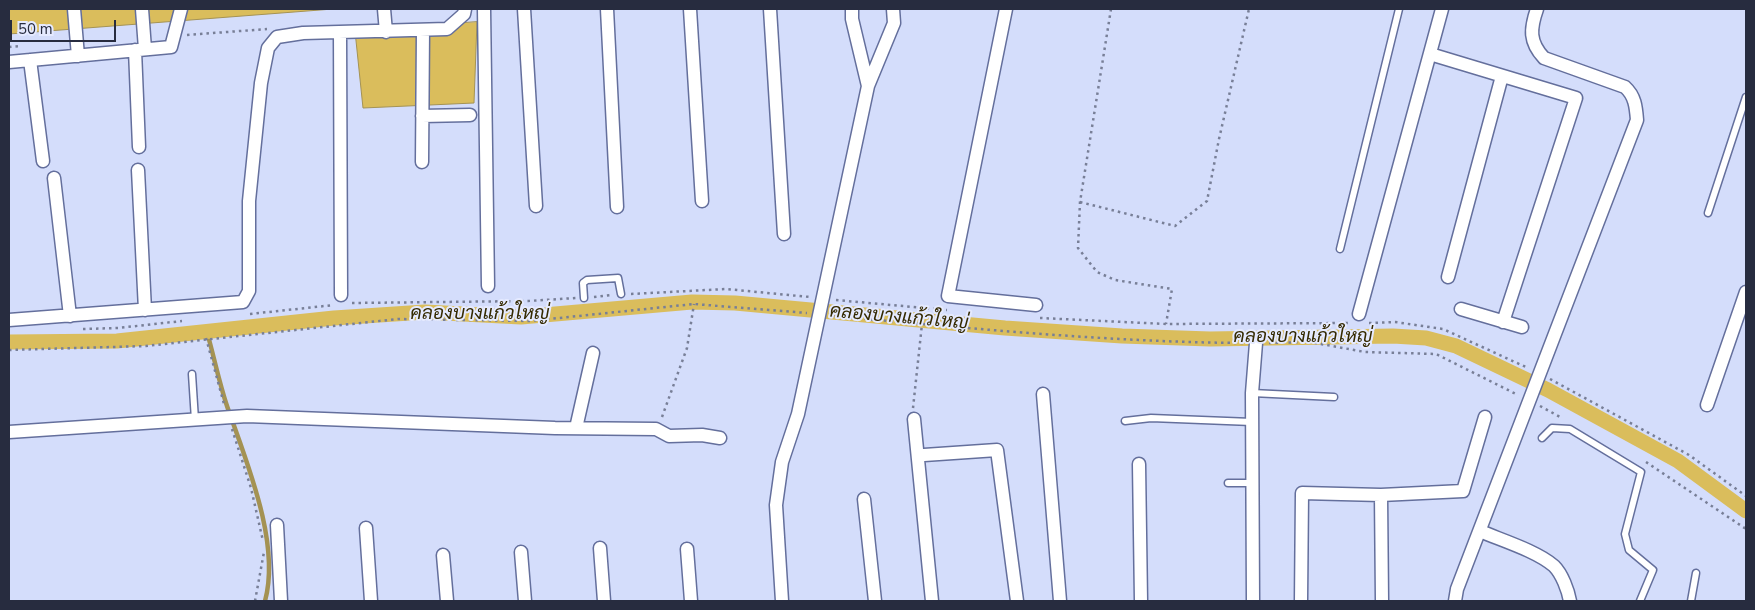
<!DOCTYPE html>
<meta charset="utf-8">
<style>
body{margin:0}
#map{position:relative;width:1755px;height:610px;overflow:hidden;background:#d4ddfb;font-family:"Nunito Sans",sans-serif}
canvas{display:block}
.frame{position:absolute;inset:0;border:10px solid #272c3f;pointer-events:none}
.scale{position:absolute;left:10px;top:20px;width:106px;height:22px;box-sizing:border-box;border:2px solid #272c3f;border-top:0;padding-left:6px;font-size:15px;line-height:18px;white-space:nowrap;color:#272c3f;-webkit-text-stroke:4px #e5eaff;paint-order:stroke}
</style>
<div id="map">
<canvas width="1755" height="610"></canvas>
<div class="frame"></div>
<div class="scale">50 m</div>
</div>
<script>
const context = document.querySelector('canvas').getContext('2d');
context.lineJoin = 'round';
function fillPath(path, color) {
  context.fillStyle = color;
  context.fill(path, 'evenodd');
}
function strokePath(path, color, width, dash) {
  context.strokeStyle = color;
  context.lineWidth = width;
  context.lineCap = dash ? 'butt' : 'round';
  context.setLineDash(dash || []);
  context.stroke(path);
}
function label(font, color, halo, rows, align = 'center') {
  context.font = font + ' "Nunito Sans",Sarabun,sans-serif';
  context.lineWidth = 4;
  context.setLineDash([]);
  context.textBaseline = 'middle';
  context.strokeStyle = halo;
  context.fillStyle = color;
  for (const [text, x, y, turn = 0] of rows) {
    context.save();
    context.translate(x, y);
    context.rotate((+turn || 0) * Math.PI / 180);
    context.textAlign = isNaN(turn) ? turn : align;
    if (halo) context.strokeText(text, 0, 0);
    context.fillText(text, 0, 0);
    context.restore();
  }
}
const water = new Path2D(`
 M9,9H333L9,34Z
 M477,22L474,103L363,108L355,31Z`);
fillPath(water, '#dabd5c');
strokePath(water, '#a49253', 1);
strokePath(new Path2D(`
 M207,332C214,357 219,382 227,406C246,461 281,543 265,601`), '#a49253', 4.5);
strokePath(new Path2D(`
 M9,342L117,341L334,318L425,312L521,317L692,302L735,303L1005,328L1122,336L1210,339L1393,336L1426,338L1456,346L1548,390L1678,461L1746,511`), '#dabd5c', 15);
const lane = new Path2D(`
 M1708,213L1746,97
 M1340,249L1399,9
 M584,298L583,283L587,280L618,278L621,294
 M192,374L195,420
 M1252,393L1334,397
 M1125,421L1151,418L1252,422
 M1542,438L1552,428L1570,429L1641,472L1625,534L1629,550L1653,570L1640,601
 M1228,483H1252
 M1691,601L1696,573`);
const street = new Path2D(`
 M74,9L78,56
 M142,9L145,49
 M384,9L386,32
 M484,9L488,286
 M524,9L536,206
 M607,9L617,207
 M690,9L702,201
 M770,9L784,234
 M1006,9L948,296L1036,305
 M340,32L341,295
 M135,50L139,147
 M1430,54L1576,98L1503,322
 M30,60L43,161
 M9,62L171,47L181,9
 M868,86L894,23L893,9
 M422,116L470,115
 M422,162L423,30
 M138,170L145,310
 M54,178L70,316
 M1448,277L1502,76
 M1461,309L1522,327
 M1359,314L1442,9
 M9,320L243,302L249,291V201L261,83L268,48L277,37L303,33L447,29L464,14L465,9
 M1043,394L1060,601
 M1707,405L1746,292
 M914,419L932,601
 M576,428L593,353
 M9,432L247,416L555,428L656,429L669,436L702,435L720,438
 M924,455L997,450L1017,601
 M1139,464L1141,601
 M1381,495L1382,601
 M864,499L875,601
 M277,525L281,601
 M366,528L371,601
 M1480,531C1501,540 1537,551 1554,566C1562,574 1568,590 1570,601
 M600,548L604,601
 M687,549L691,601
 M521,552L525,601
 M443,555L447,601
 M782,601L776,505L782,462L798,414L868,86L852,19V9
 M1253,601L1252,393L1256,343
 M1301,601L1302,493L1381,495L1463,491L1485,417
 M1455,601L1457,589L1637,120C1636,107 1635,96 1625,87L1544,58C1529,42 1530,29 1537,9`);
strokePath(lane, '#646f9c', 9);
strokePath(street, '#646f9c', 15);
strokePath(new Path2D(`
 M1111,9L1080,202L1078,248L1097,272L1115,280L1172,289L1166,324
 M187,35L267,29
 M9,47L20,46
 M1080,202L1175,226L1207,201L1219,139L1249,9
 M631,294L726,289L810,297
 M594,297L611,295
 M836,300L947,310
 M352,303L528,301L576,298
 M250,314L334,305
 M832,316C969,328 1106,342 1243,343
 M1040,318L1166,324L1349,323
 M1369,323L1395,322L1443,329L1528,368
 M83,329L118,328L182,321
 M206,338L224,404
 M1269,343L1310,342L1365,352L1436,354L1518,395
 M9,350L146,346L398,319L530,321L694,304L807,313
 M1550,379L1689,455L1746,496
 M1540,406L1562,418
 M913,408L922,324
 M662,417L687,348L694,304
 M232,429L251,488L263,541
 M1646,462L1746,529
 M255,601L264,552`), '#787f97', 2.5, [2.5, 4]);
strokePath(lane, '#fff', 6);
strokePath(street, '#fff', 12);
label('italic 19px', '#352a00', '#e5eaff', [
 ["คลองบางแก้วใหญ่",480,314],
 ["คลองบางแก้วใหญ่",899,318,5],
 ["คลองบางแก้วใหญ่",1303,337]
]);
</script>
